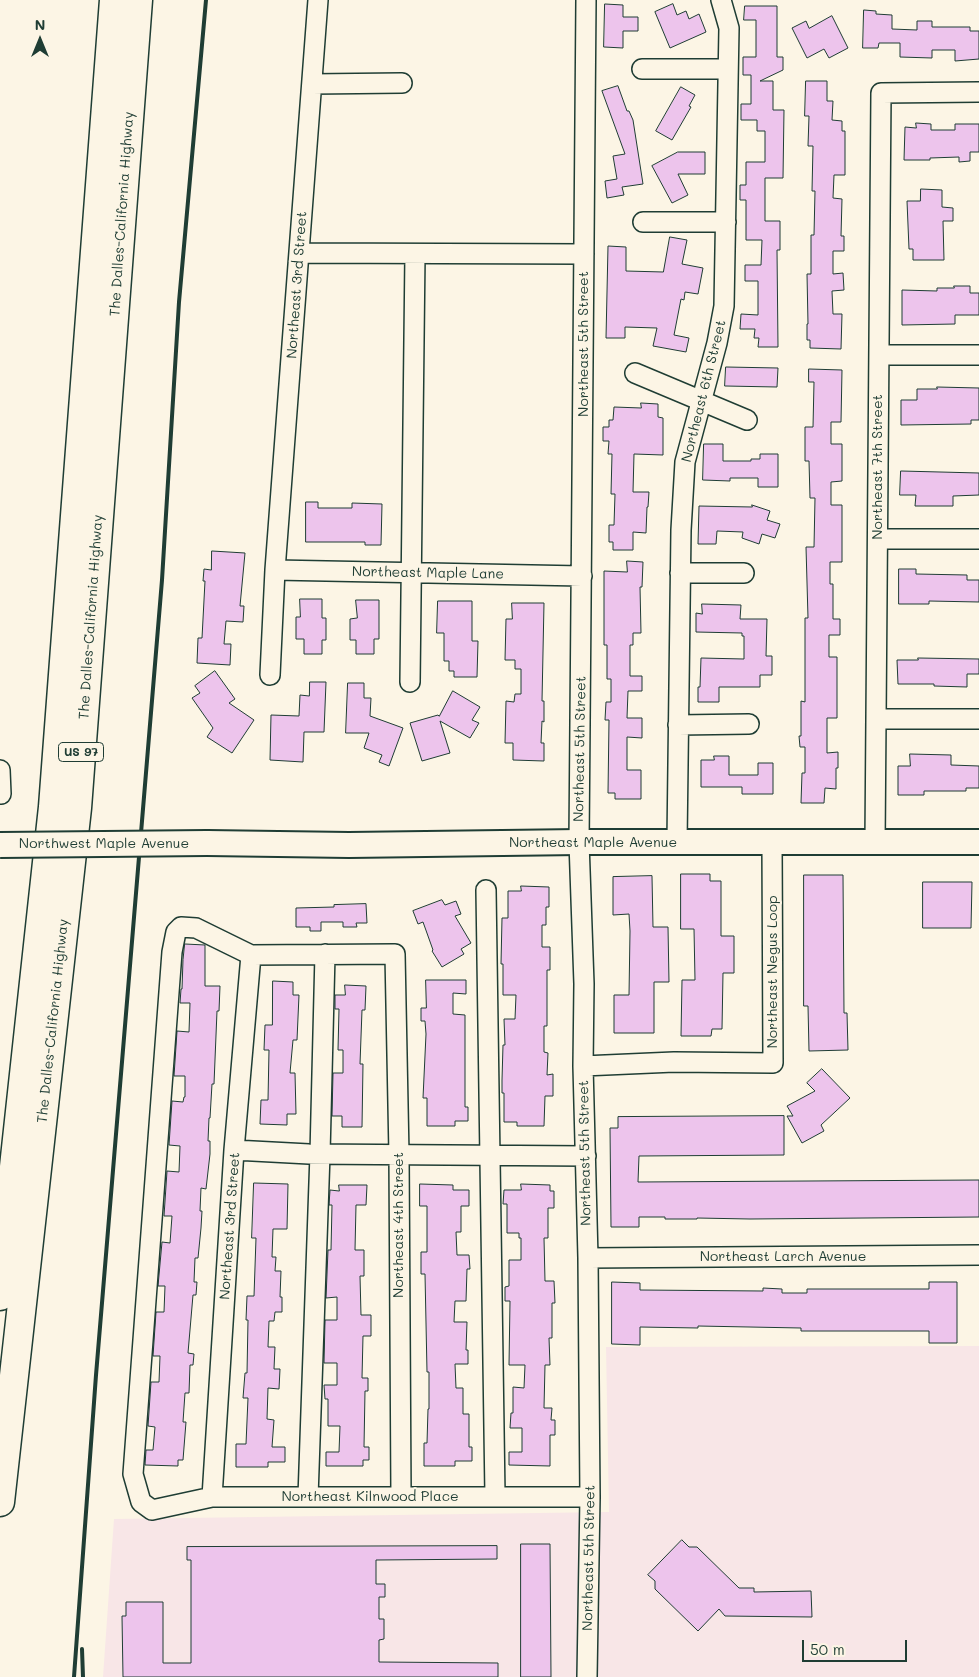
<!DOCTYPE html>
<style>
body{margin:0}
#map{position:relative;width:979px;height:1677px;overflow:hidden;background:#fcf5e5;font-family:Mali,sans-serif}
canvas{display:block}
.north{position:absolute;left:15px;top:15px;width:50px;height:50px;-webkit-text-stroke:4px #fcf5e5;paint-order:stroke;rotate:0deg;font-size:14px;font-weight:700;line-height:20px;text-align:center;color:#1f3d34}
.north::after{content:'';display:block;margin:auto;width:18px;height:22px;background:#1f3d34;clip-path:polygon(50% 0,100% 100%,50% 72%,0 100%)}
.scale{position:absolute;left:802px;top:1640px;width:105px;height:22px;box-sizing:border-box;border:2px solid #1f3d34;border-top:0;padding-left:6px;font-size:15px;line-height:18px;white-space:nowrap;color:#1f3d34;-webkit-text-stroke:4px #fcf5e5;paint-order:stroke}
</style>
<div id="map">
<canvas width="979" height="1677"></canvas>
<div class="north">N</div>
<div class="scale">50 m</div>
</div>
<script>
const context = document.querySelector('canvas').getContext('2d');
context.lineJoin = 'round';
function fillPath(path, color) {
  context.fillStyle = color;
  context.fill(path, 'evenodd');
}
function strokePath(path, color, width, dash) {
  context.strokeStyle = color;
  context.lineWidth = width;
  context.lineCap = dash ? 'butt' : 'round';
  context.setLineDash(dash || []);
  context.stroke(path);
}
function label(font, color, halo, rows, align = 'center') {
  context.font = font + ' Mali,sans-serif';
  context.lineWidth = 4;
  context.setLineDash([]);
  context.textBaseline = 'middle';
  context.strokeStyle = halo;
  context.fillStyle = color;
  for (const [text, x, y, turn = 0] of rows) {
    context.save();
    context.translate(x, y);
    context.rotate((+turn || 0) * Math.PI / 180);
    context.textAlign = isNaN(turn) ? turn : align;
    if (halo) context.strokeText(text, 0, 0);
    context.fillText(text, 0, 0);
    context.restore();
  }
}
fillPath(new Path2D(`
 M979,1346V1677H103L114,1519L609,1512L606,1347Z`), '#f8e6e7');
const building = new Path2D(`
 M605,4L623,5V17H638V31H623V48L604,47Z
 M673,4L677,15L686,11L689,19L699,14L706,32L670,48L655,12Z
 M745,6H777V57H783V70L760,81H773V110H784L783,178H765V221H780V250H777L778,347H758L759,338H754L755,329H740L741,314L758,315V281H745V265H761L762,240H746V200H740V185H746V162H765V131H757V120H741V104H751V75H743V57H756V20H744Z
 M864,10L876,11V14L892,15V29L917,30V21H932V27H970V31H979V59L955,61V50H932V58L900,57V43H879L878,48H863Z
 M832,16L848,48L829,58L824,49L807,58L792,28L806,21L809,28Z
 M806,81H827V101H833L832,120L842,121V131H845V175H834L833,198L842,199L841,236H844V251H833V274L843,273L844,290L832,291L833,314H842L841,349L810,348V340H807V324H808L807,274H811V235H814L815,191H812L813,146H808L809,116H805Z
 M618,86L627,111H629L633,120L643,184L622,187L624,195L607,198L605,181L617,179L613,156L625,154L602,91Z
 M681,87L695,95L689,106L691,107L672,140L656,131Z
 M916,123L931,124V130H955V124H979V152H970V161L959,162V157L930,158V160H904L905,127L916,128Z
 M678,152H705V174H678L688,195L672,203L652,166Z
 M921,189L942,190V207L953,208V221H943L944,260H913V249H909L907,201H920Z
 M670,237L687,240L682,264L703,268L698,294L685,292L684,300L681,299L674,335L689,338L686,352L653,346L657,328L625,327V338H606L608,246L626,247V271L663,272Z
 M954,286H970V293H979V315H955V324L902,325V290L937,291V288H954Z
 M726,367L778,368L777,387L725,386Z
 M809,369L842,370L841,422H831V444H842V481L831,482V505H842V562H830V584H833V619H840V635H829V657H837V718H827V753L838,752V768H836V789L825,788L824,803H801L802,773H805V747H800L799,736H801V701L805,702V618H808L806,547H814L815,498H810L809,461H805V427H813L814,382H809Z
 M937,387L979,388V420H971V424L901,425V400H917V389H937Z
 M641,403L658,404V417L663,418V455L634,454L633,492H649L648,507H647L646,533L633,532V550H613V542H609V525H614L615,494H611L612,454H608L609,441H603V427H609V420H613L614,407L641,408Z
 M704,444H723V461H751V459H760V454H778V487H758V478H730V481L703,480Z
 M901,471L979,473V495L953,496V506H915L916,495H900Z
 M306,502H318V508H352V503L382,504L381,545H365V542H306Z
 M752,505L770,511L767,520L780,524L775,538L762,534L759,544L742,538L743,532L717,531L716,544H698L699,506L752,507Z
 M212,551L245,553L240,606H244L243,622L226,621L224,644H231L230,665L197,663L198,638H202L205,581H203L204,569L211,570Z
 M627,561L643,562L642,587H640L641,633H633V645H630V676H642V691H628L627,718H642V738L627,737V770H641V799H615V793H608L609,720H605L606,702H611V679H607V645H604V571L627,572Z
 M899,569H916V574L967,575V580H979V602L929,601V604H899Z
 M300,599H322V618H326V640H322V654H304V639H296V617H300Z
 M356,600H379V639H374V654H356V640H350V619L357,618Z
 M438,601H472V641H478L477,677H454V671H449V661H444V633H437Z
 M512,603H544L542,701H544V722L542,721L541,743H544V761L513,760V743H505L506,701L514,702L515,694H521V669H515V660H505L506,619H512Z
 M702,604L741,605L740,619H767L766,656H772V675H760V687H719V702H698V687H700L701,658L744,659V636H742V633L696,632V613L702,614Z
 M918,658L979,659V674H967V687L934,686V684H898L897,660H918Z
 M215,671L235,699L229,703L254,720L232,753L207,737L213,728L192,698L200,693L195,686Z
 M310,682H326L324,732H304L303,762L270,760L271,715L299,716L300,695L309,696Z
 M348,683H364V698H371L370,716L403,728L389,766L379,762L382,755L364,748L369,733H346Z
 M453,691L480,707L472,720L479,723L470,738L440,721L450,753L422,761L410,723L438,715L439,716Z
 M910,754L951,755V765L979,766V788H966V791H924V795H898V766H910Z
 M714,756H729V775H758V763H773V794H742V787H701V760H714Z
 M681,874H710V881H721V936H734V973H723L722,1029H712L711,1036H681L682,980H695L694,929H681Z
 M804,875H843L844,1013H847L848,1050L809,1051L808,1006H804Z
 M652,876L653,927H668L669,982H654V1033H614V995H629L630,931L629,914L613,915V877Z
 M923,882H972L971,928H923Z
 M521,886L549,887V907H546V925H542V947H550V970H547V1026H544V1052L548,1053L547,1075L553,1074V1096H545L544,1126H517V1122H504V1093H502V1080L503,1045H505L504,1019H515L516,995H503V964H501L502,918H508V891H521Z
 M442,900L445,905L456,901L461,914L455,916L471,943L461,949L464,954L442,967L432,951L433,950L423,922L418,924L413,911Z
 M366,904L367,923H356L357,927H343V922H321V931H310V927H296V908L334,907V905Z
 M185,944L205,945V986H220L219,1011H217L214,1084H212L210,1118H209L208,1141H210V1154L206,1189L201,1188L200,1211H202L201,1228L198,1258H195L194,1282H197L196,1295H193L188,1353L194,1354L193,1365H190L189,1393H185L183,1422H186L183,1460H178V1466L145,1465L146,1450H153L155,1427L148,1426L151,1382H159L160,1356H153L156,1312H164L165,1286H158L162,1242L170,1243L172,1216H164L167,1171L179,1172L180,1146L169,1145L172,1101L183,1102L184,1097H185V1076H174L177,1031L189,1032L190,1003H180L181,989H182L183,960Z
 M426,980H466V994L453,993V1014L465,1015V1107H468V1121H455V1126H427V1098H423L426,1034L425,1021H421V1008H426Z
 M273,981L293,982V995H299L297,1040H293L290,1073H295L296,1114H287V1125L260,1124L261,1100H268L269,1050H264L265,1025H272Z
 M345,985L366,986L365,1010H362L360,1064H363L362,1127H342V1116H332L333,1073H343V1050H338L339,1009H335V995H345Z
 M822,1069L850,1098L821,1125L824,1131L802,1143L787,1116H793L787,1106L815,1091L807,1083Z
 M784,1116V1155L639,1156L638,1182L979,1180V1217L750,1219L697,1218V1219H665V1217H639V1227H611L610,1128H618V1117Z
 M254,1183L288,1184L287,1229H273L272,1257H276L275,1271H281L280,1297H282V1312H275L274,1321H269L268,1347H275L274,1369H280L279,1389L268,1388L267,1419L274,1420L272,1447H285V1462H268V1467H236V1444H246L248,1398H243L245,1373H247L248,1320H246L247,1296H254L256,1238H252Z
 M420,1184L453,1185V1190H469V1206H461V1232H456L457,1255H469L470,1269H467L466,1301H455L454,1322H467L466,1350H468V1364H455L456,1388H463V1414H469V1447H472V1461H455V1466H424V1443H427L428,1409H429V1372H427L425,1274H421V1252H427V1206H420Z
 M521,1184L550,1185V1191H554V1208H548V1238H544L545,1281H554L555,1303H552V1338H549L550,1365H545L544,1408H552L551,1420H555V1435H550V1466L509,1465V1452H522V1428H510L511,1413H513V1387L524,1388L525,1365H509L510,1301H505V1287L509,1286V1260H521V1238H519V1233H507V1204H503L504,1190H521Z
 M339,1185H367L366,1205H356L355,1250H364V1276H360L361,1315H371V1336H363L362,1378H368V1391H365L364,1447H369V1460H363V1466H326V1452H339L340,1426H328V1399H325L324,1385H337V1363H324L325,1320H337V1297L326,1298L328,1250H331L332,1205H329L330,1190L339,1191Z
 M612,1282L640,1283V1290L763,1291V1288L782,1289V1293H807V1289H929V1282H957V1343H929V1331H801V1328L698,1326V1328L640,1327V1345L612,1344Z
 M682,1540L689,1547H697L739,1588H754V1592L811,1591L812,1617L725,1616L719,1609L698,1631L655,1589V1581L648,1575Z
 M521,1544H550L551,1677H521Z
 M497,1546V1559L376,1560V1584H385V1597H379V1619H384V1639L379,1640V1662L498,1663V1677H123L122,1616H126V1602H163V1663H191V1560H187V1547Z`);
fillPath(building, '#edc4ec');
strokePath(building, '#1f3d34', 1);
const minor = new Path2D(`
 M586,0L579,842L584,984L583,1066L588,1258L590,1497L587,1677
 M642,69H728
 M312,84L402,83
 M643,222H726
 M299,253L584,254
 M879,355H979
 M635,373L747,420
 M878,539H979
 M275,570L582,576
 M680,573H744
 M270,675L275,570L318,0
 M410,682L415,254
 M876,719H979
 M678,725L749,724
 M0,770L1,794
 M677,842L681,530L685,462L717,343L724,306L729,28L721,0
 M875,842L881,93L979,92
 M486,890L495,1496
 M583,1066L674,1062L773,1063L772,842
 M234,1150L309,1154L586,1156
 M588,1258L979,1255
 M212,1497L234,1150L251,955
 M308,1497L320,1154L325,954
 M401,1497L399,1155L395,954L251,955L196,928L181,927L176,932L172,952L133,1474L141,1502L152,1510L212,1497H590`);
const major = new Path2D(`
 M207,843L349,845L579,842H979`);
const highway = new Path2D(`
 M0,1296L53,807L114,0
 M0,1502L77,808L138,0`);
strokePath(minor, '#1f3d34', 22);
strokePath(major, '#1f3d34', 28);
strokePath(highway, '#1f3d34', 31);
strokePath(minor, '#fcf5e5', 19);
strokePath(major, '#fcf5e5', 24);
strokePath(highway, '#fcf5e5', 28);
strokePath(new Path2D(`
 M82,1649L83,1677
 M74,1677L96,1375L162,580L179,302L206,0`), '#1f3d34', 4);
const majorBridge = new Path2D(`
 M0,845L207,843`);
strokePath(majorBridge, '#1f3d34', 28, []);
strokePath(majorBridge, '#fcf5e5', 24);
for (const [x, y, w] of [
 [81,752,45]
]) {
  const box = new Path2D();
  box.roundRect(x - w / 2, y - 9.5, w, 19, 4);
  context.fillStyle = '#fcf5e5';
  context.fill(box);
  strokePath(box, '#1f3d34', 1);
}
label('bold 12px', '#1f3d34', null, [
 ["US 97",81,752]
]);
label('14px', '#1f3d34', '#fcf5e5', [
 ["The Dalles-California Highway",122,214,-86],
 ["Northeast 3rd Street",297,285,-86],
 ["Northeast 5th Street",584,344,-90],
 ["Northeast 6th Street",704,391,-76],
 ["Northeast 7th Street",878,467,-90],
 ["Northeast Maple Lane",428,573,1],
 ["The Dalles-California Highway",91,617,-86],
 ["Northeast 5th Street",580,749,-89],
 ["Northeast Maple Avenue",593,843],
 ["Northwest Maple Avenue",104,844],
 ["Northeast Negus Loop",773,972,-90],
 ["The Dalles-California Highway",53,1021,-84],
 ["Northeast 5th Street",585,1153,-91],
 ["Northeast 4th Street",399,1225,-90],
 ["Northeast 3rd Street",230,1226,-86],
 ["Northeast Larch Avenue",783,1257],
 ["Northeast Kilnwood Place",370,1497],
 ["Northeast 5th Street",589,1558,-89]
]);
</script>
